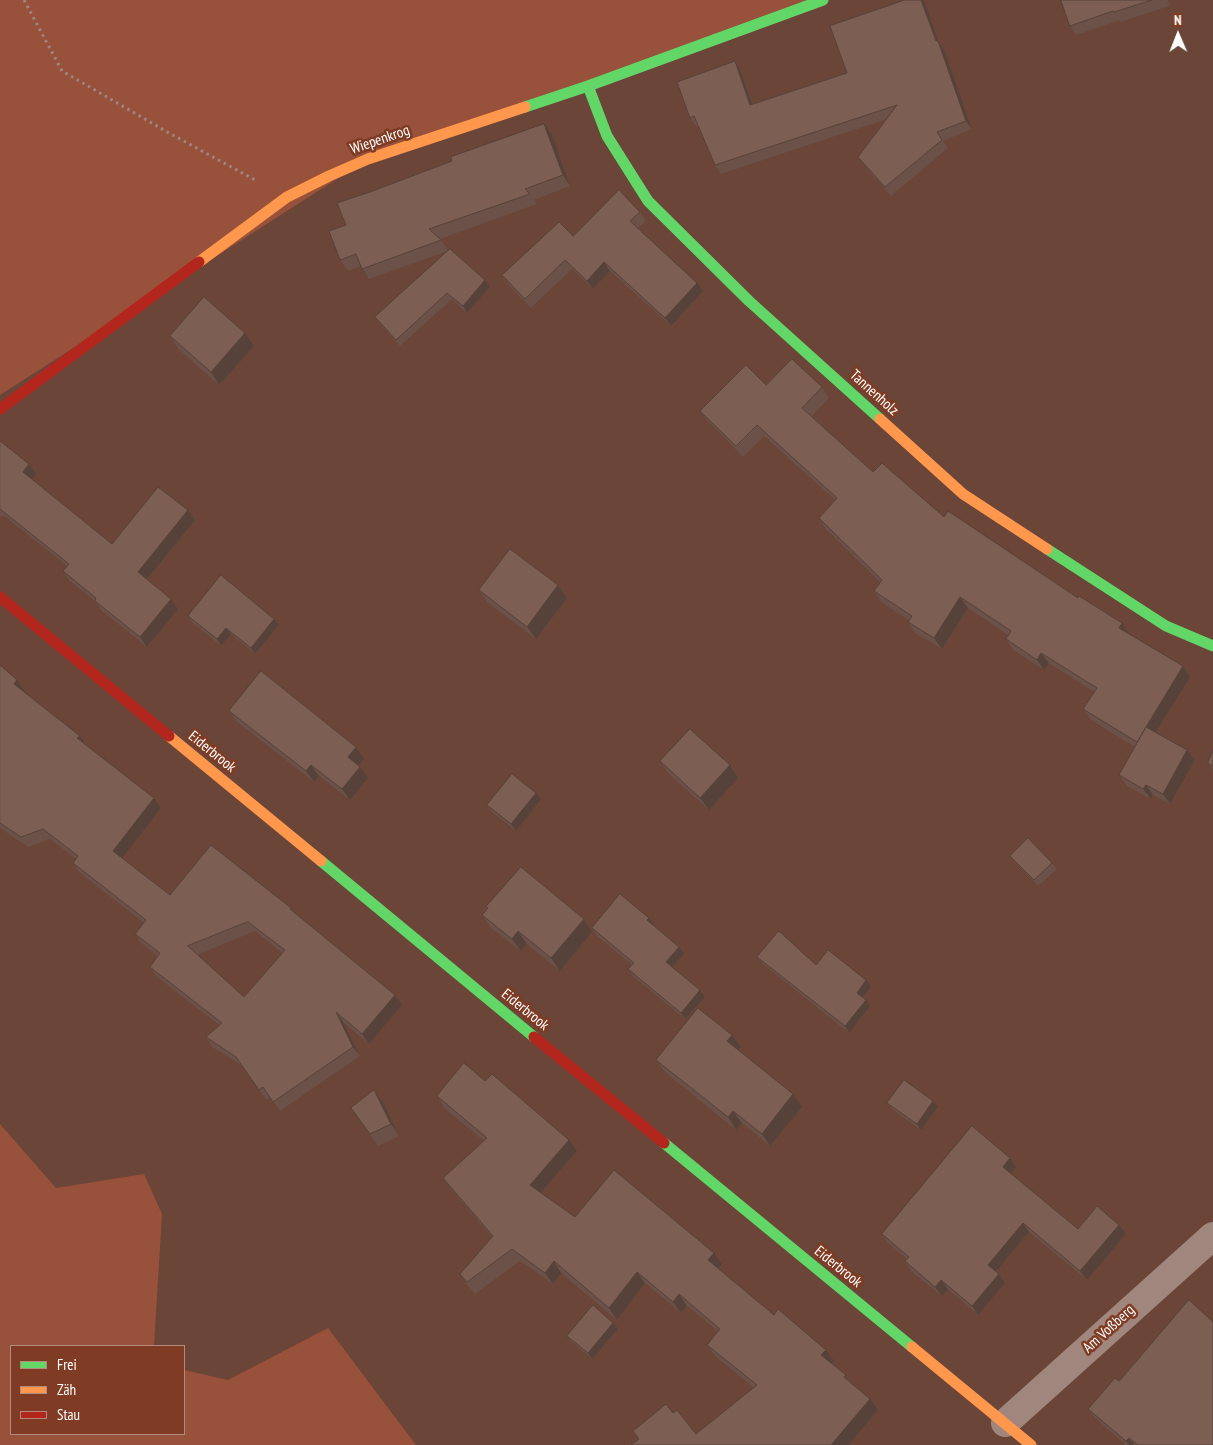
<!DOCTYPE html>
<meta charset="utf-8">
<style>
body{margin:0}
#map{position:relative;width:1213px;height:1445px;overflow:hidden;background:#6a4538;font-family:"PT Sans Narrow",sans-serif}
canvas{display:block}
.legend{position:absolute;left:10px;top:1345px;width:175px;height:90px;box-sizing:border-box;background:#7f3b23;border:1px solid #b2897b;margin:0;padding:6px 9px;list-style:none;font-size:15px;color:#fff}
.legend li{display:flex;align-items:center;gap:10px;height:25px}
.legend b{width:25px;border:1px solid #b2897b}
.north{position:absolute;left:1153px;top:10px;width:50px;height:50px;-webkit-text-stroke:4px #7f3b23;paint-order:stroke;rotate:359deg;font-size:14px;font-weight:700;line-height:20px;text-align:center;color:#fff}
.north::after{content:'';display:block;margin:auto;width:18px;height:22px;background:#fff;clip-path:polygon(50% 0,100% 100%,50% 72%,0 100%)}
</style>
<div id="map">
<canvas width="1213" height="1445"></canvas>
<ul class="legend">
<li><b style="height:6px;background:#63d668"></b>Frei</li>
<li><b style="height:6px;background:#ff974d"></b>Zäh</li>
<li><b style="height:6px;background:#b3261e"></b>Stau</li>
</ul>
<div class="north">N</div>
</div>
<script>
const context = document.querySelector('canvas').getContext('2d');
context.lineJoin = 'round';
function fillPath(path, color) {
  context.fillStyle = color;
  context.fill(path, 'evenodd');
}
function strokePath(path, color, width, dash) {
  context.strokeStyle = color;
  context.lineWidth = width;
  context.lineCap = dash ? 'butt' : 'round';
  context.setLineDash(dash || []);
  context.stroke(path);
}
function label(font, color, halo, rows, align = 'center') {
  context.font = font + ' "PT Sans Narrow",sans-serif';
  context.lineWidth = 5;
  context.setLineDash([]);
  context.textBaseline = 'middle';
  context.strokeStyle = halo;
  context.fillStyle = color;
  for (const [text, x, y, turn = 0] of rows) {
    context.save();
    context.translate(x, y);
    context.rotate((+turn || 0) * Math.PI / 180);
    context.textAlign = isNaN(turn) ? turn : align;
    if (halo) context.strokeText(text, 0, 0);
    context.fillText(text, 0, 0);
    context.restore();
  }
}
fillPath(new Path2D(`
 M0,0H823L368,159L0,395Z
 M0,1124L56,1188L144,1174L162,1214L154,1346H11V1434H184V1370L228,1380L328,1328L416,1445H0Z`), '#98513a');
strokePath(new Path2D(`
 M24,0L62,71L169,133L257,181`), '#a1867d', 3, [2.5, 4]);
strokePath(new Path2D(`
 M1005,1423L1213,1236`), '#a1867d', 28);
strokePath(new Path2D(`
 M588,86L607,136L648,201L749,301L880,419
 M525,107L588,86L823,0
 M1047,549L1166,626L1213,646
 M321,861L534,1037
 M664,1143L912,1347`), '#63d668', 11);
strokePath(new Path2D(`
 M199,262L287,197L329,176L368,159L525,107
 M880,419L963,494L1047,549
 M169,736L321,861
 M912,1347L1031,1445`), '#ff974d', 11);
strokePath(new Path2D(`
 M0,409L199,262
 M0,597L169,736
 M534,1037L664,1143`), '#b3261e', 11);
fillPath(new Path2D(`
 M905,0H923L925,3L939,43L944,49L972,129L943,141L948,148L891,196L864,165L858,157L887,119L721,174L715,165L698,126H696L690,118L740,70L753,104L847,73Z
 M1061,0H1168L1170,6L1120,22V20L1076,35L1070,26Z
 M552,135L570,186L534,200L537,204L440,239L448,250L485,280L490,287L467,313L452,299L400,346L379,323L375,317L448,251L369,279L361,266L348,271L340,260Z
 M640,212L646,221L638,228L703,291L671,326L610,271L593,289L572,269L531,308L508,284L502,275L573,236Z
 M245,333L254,346L219,385L178,349L170,336Z
 M766,385L822,387L829,398L812,416L873,472L1129,634L1190,677L1156,733L1187,750L1195,760L1170,804L1153,795L1151,799L1127,786L1119,775L1135,747L1091,720L1083,709L1094,692L1049,663L1044,670L1013,650L1006,639L1008,635L968,608L942,649L915,633L908,622L909,620L881,602L874,591L880,582L826,529L819,518L835,500L764,436L743,457L708,421L700,411Z
 M0,441L36,474L32,479L112,544L188,510L195,520L147,580L171,599L178,609L147,647L102,611L96,602L70,581L63,571L67,566L3,515L1,517L0,516Z
 M479,590L567,598L536,639L488,603Z
 M188,616L274,619L279,625L255,654L231,634L221,646L192,622Z
 M0,665L17,680L24,690L23,692L161,808L122,858L170,895L291,908L294,913L395,995L402,1005L369,1044L343,1022L360,1056L280,1111L270,1097L266,1100L243,1066L212,1047L206,1037L219,1025L157,977L150,967L158,956L142,944L135,934L144,923L80,873L73,863L76,859L50,839L28,847L0,828ZM255,931L282,953L244,997L197,955Z
 M229,711L356,747L364,759L358,766L368,778L350,800L319,776L314,782L237,722Z
 M1213,750V770L1208,763Z
 M660,761L730,765L738,778L709,810L669,774Z
 M536,793L541,799L516,831L492,812L487,805Z
 M1010,856L1052,863L1057,869L1038,886L1015,862Z
 M486,907L584,919L592,932L560,971L527,944L521,951L491,928L482,915L487,909Z
 M649,918L654,924L653,925L684,954L672,967L700,990L705,997L685,1019L633,976L628,969L632,965L596,935L592,928Z
 M757,957L816,965L871,987L863,997L866,1000L870,1006L849,1033L762,963Z
 M741,1047L739,1050L802,1107L770,1146L742,1123L736,1130L665,1072L656,1060Z
 M485,1081L577,1151L541,1193L575,1217L714,1253L722,1264L718,1269L774,1315L826,1350L834,1361L832,1363L878,1410L849,1445L638,1439L633,1431L673,1413L696,1434L754,1388L715,1356L707,1345L718,1331L687,1306L681,1313L645,1283L617,1320L561,1273L553,1284L520,1261L475,1294L468,1286L460,1274L492,1237L451,1189L443,1178L484,1141L444,1108L437,1096Z
 M374,1090L383,1102L399,1136L378,1146L351,1108Z
 M887,1103L938,1107L921,1130L892,1109Z
 M1010,1158L1016,1167L1011,1174L1078,1229L1119,1225L1126,1234L1087,1280L1029,1232L996,1272L999,1274L1005,1283L978,1315L948,1289L942,1296L911,1271L905,1261L907,1259L888,1243L882,1234Z
 M618,1329L592,1359L572,1342L567,1336Z
 M1119,1381L1213,1445H1126L1095,1418L1088,1409Z`), '#6b5147');
fillPath(new Path2D(`
 M921,0H923L925,3L939,43L944,49L972,129L966,121Z
 M735,61L740,70L756,114L750,105Z
 M544,124L552,135L570,186L563,175Z
 M604,262L610,271L593,289L587,281Z
 M485,280L490,287L467,313L463,306Z
 M697,283L703,291L671,326L665,318Z
 M245,333L254,346L219,385L211,372Z
 M29,464L36,474L30,482L23,472Z
 M188,510L195,520L145,582L138,572Z
 M558,585L567,598L536,639L527,627Z
 M960,597L968,608L942,649L934,638Z
 M171,599L178,609L147,647L140,637Z
 M274,619L279,625L255,654L251,648Z
 M1122,623L1129,634L1119,628Z
 M226,628L231,634L221,646L217,639Z
 M1041,653L1049,663L1044,670L1037,660Z
 M1183,666L1190,677L1153,737L1146,727Z
 M17,680L24,690L21,694L14,684Z
 M80,736L86,745L77,738Z
 M356,747L364,759L356,769L348,757Z
 M1187,750L1195,760L1170,804L1163,794Z
 M311,765L319,776L314,782L306,771Z
 M730,765L738,778L709,810L700,798Z
 M360,767L368,778L350,800L342,789Z
 M1146,785L1153,795L1151,799L1143,789Z
 M536,793L541,799L516,831L511,824Z
 M154,798L161,808L120,861L113,851Z
 M649,918L654,924L652,927L647,920Z
 M584,919L592,932L560,971L551,958Z
 M518,931L527,944L521,951L512,939Z
 M679,947L684,954L671,968L666,962Z
 M866,980L871,987L861,999L857,993Z
 M700,990L705,997L685,1019L681,1013Z
 M395,995L402,1005L369,1044L362,1034Z
 M866,1000L870,1006L849,1033L845,1026Z
 M336,1012L343,1022L360,1056L353,1047Z
 M732,1035L741,1047L736,1053L727,1041Z
 M374,1090L383,1102L399,1136L391,1124Z
 M793,1094L802,1107L770,1146L762,1134Z
 M933,1101L938,1107L921,1130L917,1124Z
 M733,1111L742,1123L736,1130L728,1117Z
 M569,1140L577,1151L538,1196L530,1185Z
 M1010,1158L1016,1167L1009,1176L1003,1167Z
 M1023,1223L1029,1232L994,1274L988,1265Z
 M1119,1225L1126,1234L1087,1280L1080,1271Z
 M714,1253L722,1264L716,1271L708,1260Z
 M554,1261L561,1273L553,1284L545,1273Z
 M637,1272L645,1283L617,1320L609,1308Z
 M999,1274L1005,1283L978,1315L972,1306Z
 M941,1280L948,1289L942,1296L935,1287Z
 M679,1294L687,1306L681,1313L673,1302Z
 M613,1323L618,1329L592,1359L588,1353Z
 M826,1350L834,1361L829,1366L821,1355Z
 M870,1399L878,1410L849,1445H831Z
 M1129,1438L1134,1445H1129L1126,1441Z`), '#57423a');
const building = new Path2D(`
 M905,0H921L936,41H938L966,121L937,132L942,140L885,187L858,157L897,105L715,165L694,116L690,118L677,82L735,61L750,105L847,73L830,26Z
 M1061,0H1152L1114,12L1113,11L1070,26Z
 M544,124L563,175L525,189L530,194L429,229L441,240L362,269L356,254L340,260L329,231L346,225L337,203L370,192L452,161L451,157Z
 M619,190L640,212L630,221L697,283L665,318L604,262L587,281L565,260L525,299L502,275L559,222L573,236Z
 M450,249L485,280L463,306L447,293L396,340L375,317Z
 M204,297L245,333L211,372L170,336Z
 M792,359L822,387L802,408L873,472L882,463L944,517L948,511L1078,598L1079,596L1122,623L1119,628L1183,666L1146,727L1187,750L1163,794L1146,785L1143,789L1119,775L1146,727L1137,742L1083,709L1097,688L1041,653L1037,660L1006,639L1011,631L960,597L934,638L908,622L912,616L874,591L882,580L819,518L837,498L757,425L736,446L700,411L746,365L766,385Z
 M0,441L29,464L23,472L112,544L158,487L188,510L138,572L171,599L140,637L95,601L96,598L63,571L69,564L0,509Z
 M510,549L558,585L527,627L479,590Z
 M221,575L274,619L251,648L226,628L217,639L188,616Z
 M0,665L17,680L14,684L80,736L77,738L154,798L113,851L170,895L211,845L291,908L290,909L395,995L362,1034L336,1012L353,1047L273,1102L263,1087L259,1090L236,1057L206,1037L222,1023L150,967L160,953L135,934L146,920L73,863L78,856L43,829L21,837L0,823ZM248,922L285,950L244,997L188,946Z
 M261,671L356,747L348,757L360,767L342,789L311,765L306,771L229,711Z
 M690,729L730,765L700,798L660,761Z
 M1213,750V766L1208,763Z
 M512,774L536,793L511,824L487,805Z
 M1028,838L1052,863L1034,880L1010,856Z
 M521,867L584,919L551,958L518,931L512,939L482,915L488,908L486,907Z
 M620,894L649,918L647,920L679,947L666,962L700,990L681,1013L628,969L634,963L592,928Z
 M779,931L816,965L828,950L866,980L857,993L866,1000L845,1026L757,957Z
 M698,1008L732,1035L727,1041L793,1094L762,1134L733,1111L728,1117L656,1060Z
 M464,1063L485,1081L492,1074L569,1140L530,1185L575,1217L614,1170L714,1253L708,1260L774,1315L778,1309L826,1350L821,1355L846,1375L844,1377L870,1399L831,1445H631L639,1439L633,1431L666,1404L673,1413L677,1410L696,1434L757,1385L707,1345L720,1329L679,1294L673,1302L637,1272L609,1308L554,1261L545,1273L512,1249L467,1282L460,1274L493,1236L443,1178L487,1138L437,1096Z
 M904,1080L933,1101L917,1124L887,1103Z
 M374,1090L391,1124L370,1134L351,1108Z
 M972,1126L1010,1158L1003,1167L1078,1229L1097,1206L1119,1225L1080,1271L1023,1223L988,1265L999,1274L972,1306L941,1280L935,1287L905,1261L909,1257L882,1234Z
 M1189,1300L1213,1322V1445H1138L1129,1438L1126,1441L1088,1409L1115,1378L1119,1381Z
 M593,1305L613,1323L588,1353L567,1336Z`);
fillPath(building, '#7c5e53');
strokePath(building, '#57423a', 1);
label('15px', '#fff', '#7f3b23', [
 ["Wiepenkrog",380,140,-19],
 ["Tannenholz",874,393,42],
 ["Eiderbrook",212,752,39],
 ["Eiderbrook",525,1010,39],
 ["Eiderbrook",838,1267,39],
 ["Am Voßberg",1109,1329,-42]
]);
</script>
